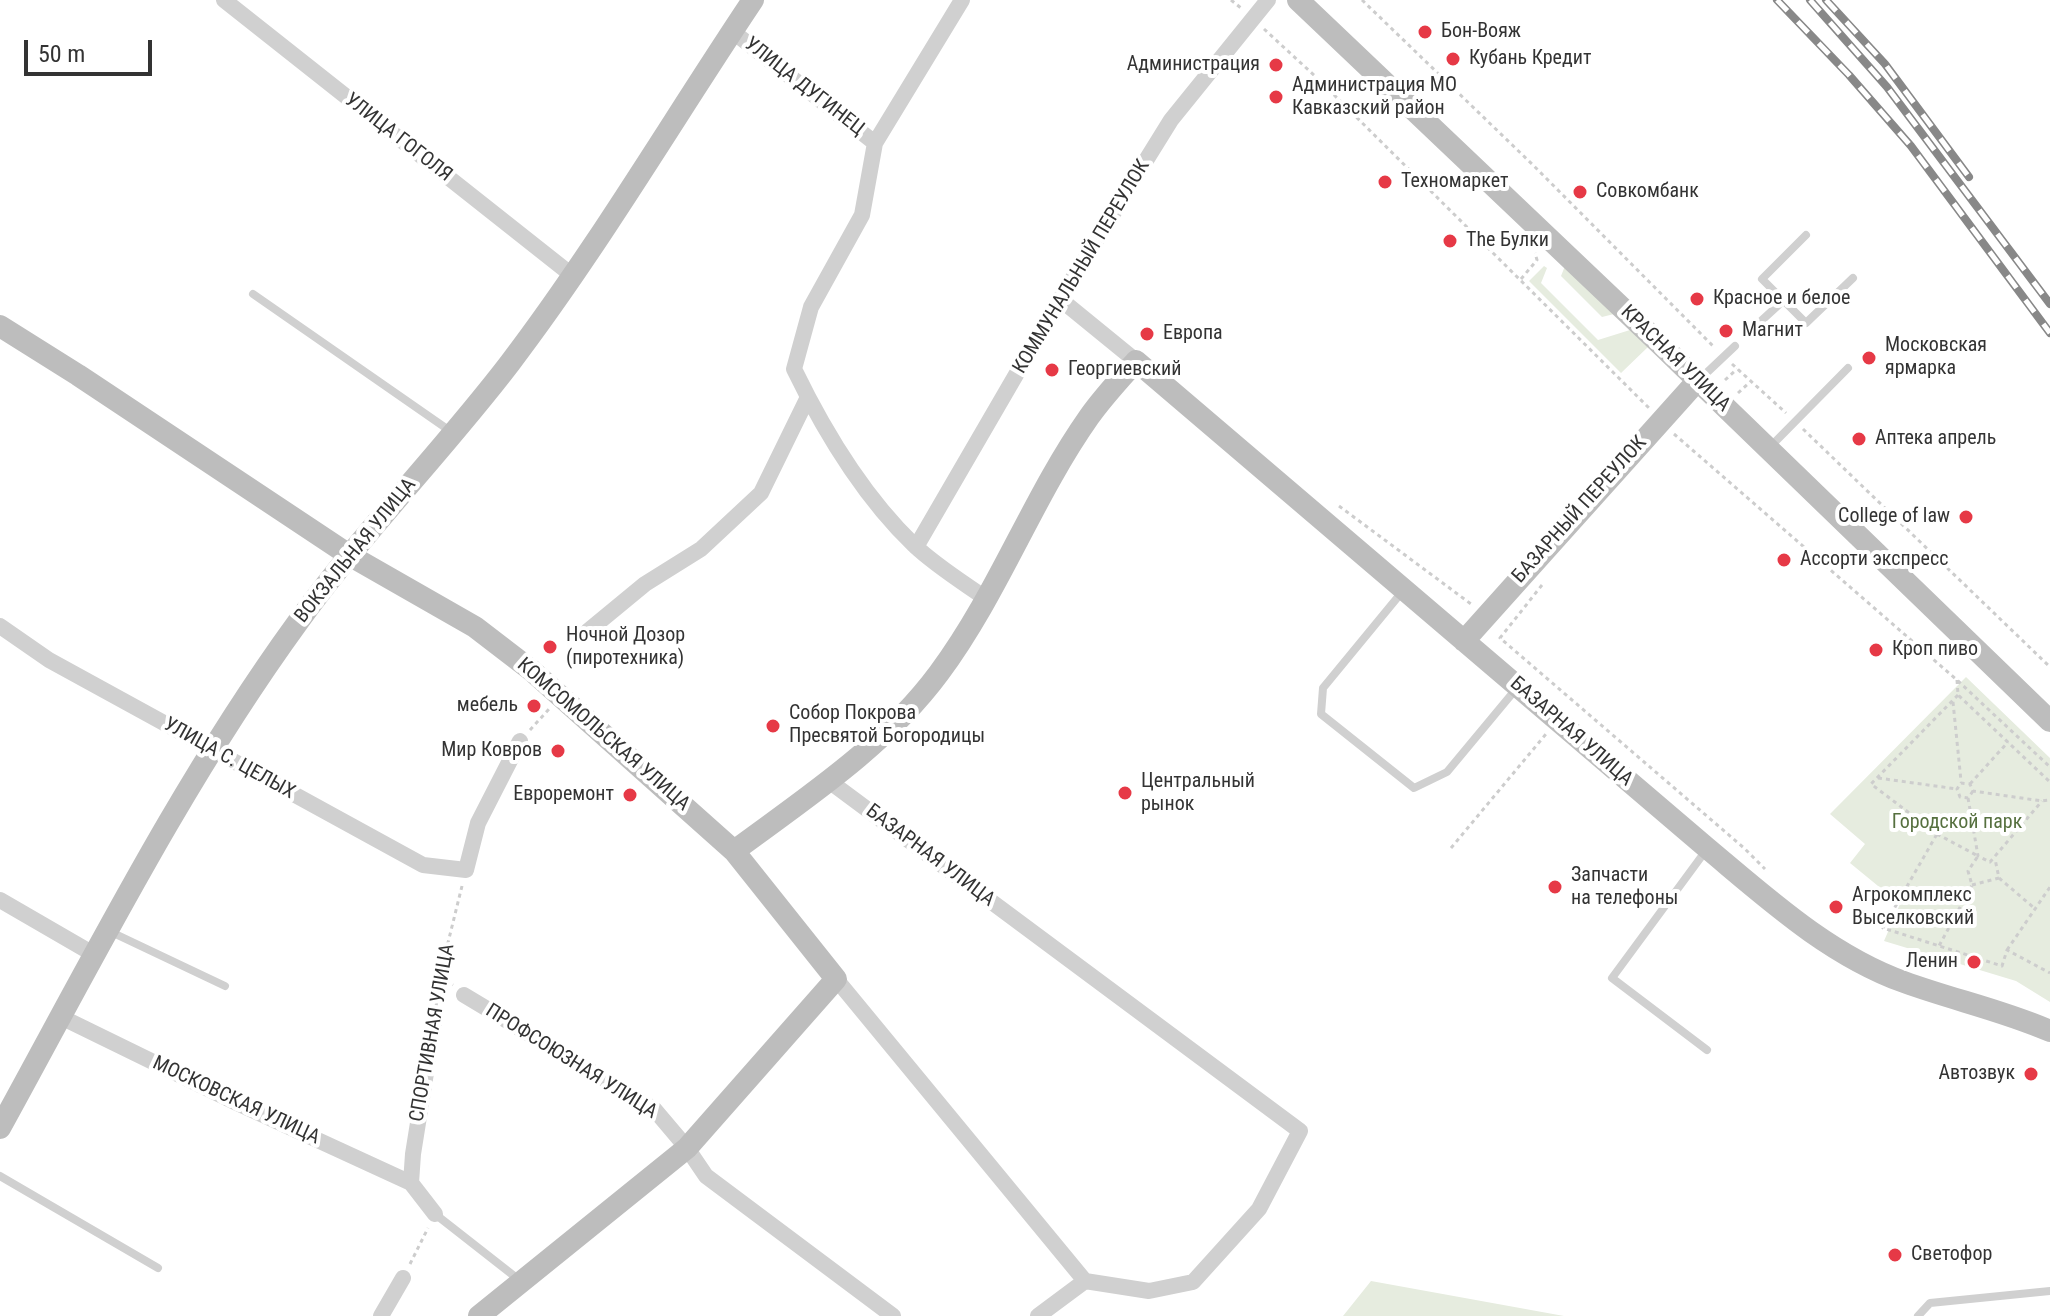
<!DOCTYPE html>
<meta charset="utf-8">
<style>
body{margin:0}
#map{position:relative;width:2050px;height:1316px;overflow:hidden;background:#fff;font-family:"Roboto Condensed",sans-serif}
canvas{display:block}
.scale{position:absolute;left:24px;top:40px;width:128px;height:36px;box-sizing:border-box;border:4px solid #333;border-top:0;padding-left:10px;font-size:24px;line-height:28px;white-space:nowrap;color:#333;-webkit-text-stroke:6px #fff;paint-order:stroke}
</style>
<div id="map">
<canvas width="2050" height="1316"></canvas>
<div class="scale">50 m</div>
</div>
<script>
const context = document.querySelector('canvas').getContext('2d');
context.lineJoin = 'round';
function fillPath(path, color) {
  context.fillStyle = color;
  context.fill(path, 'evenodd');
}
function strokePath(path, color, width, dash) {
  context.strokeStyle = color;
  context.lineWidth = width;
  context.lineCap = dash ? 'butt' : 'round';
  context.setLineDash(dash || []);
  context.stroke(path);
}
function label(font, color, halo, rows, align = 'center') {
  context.font = font + ' "Roboto Condensed",sans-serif';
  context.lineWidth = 8;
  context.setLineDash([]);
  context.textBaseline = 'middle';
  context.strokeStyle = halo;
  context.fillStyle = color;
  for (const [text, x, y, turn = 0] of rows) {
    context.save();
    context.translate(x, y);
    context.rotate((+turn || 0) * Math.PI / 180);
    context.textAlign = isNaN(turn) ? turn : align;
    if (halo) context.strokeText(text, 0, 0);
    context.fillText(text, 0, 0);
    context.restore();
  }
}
fillPath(new Path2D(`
 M1544,266L1547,268L1541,283L1598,340L1630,330L1648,347L1621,373L1529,281Z
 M1565,266L1614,314L1602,317L1561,276Z
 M1966,677L2050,758V1002L2016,981L1884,941L1900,904L1850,863L1865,844L1830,814Z
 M1371,1281L1564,1316H1343Z`), '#e6ecdf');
strokePath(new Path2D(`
 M1231,0L1241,8
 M1362,0L1533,165L1715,348
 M1264,29L1316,77L1649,408
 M1521,279L1537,260L1535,253
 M1732,364L1786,413
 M1725,380L1737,369
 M1738,393L1750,382
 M1803,429L2050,667
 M1674,434L1957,680L2050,767
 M1339,506L1471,604
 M1542,585L1500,638L1744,848L1765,869
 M1957,680L1958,695L2050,782
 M1958,695L1871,784L1937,834L1883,928L2002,966L2007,950L2050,973
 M1953,702L1961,781
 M530,730L549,709
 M1878,778L1957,789
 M1970,784L2008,742
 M1973,791L1968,798L1960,797L1957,789L1961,783L1970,784L1973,791L2042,801L2050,800
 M1968,798L1978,856L1990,862L2042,801
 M1937,834L1978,856L1968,871L1972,885L1939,946
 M1451,848L1546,734
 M1999,878L2033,907
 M1972,885L1999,878L1995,859
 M2007,950L2050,887
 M440,975L453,985
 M436,1007L440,975L462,886
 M410,1264L428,1228`), '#cdcdcd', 3, [4, 4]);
strokePath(new Path2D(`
 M1806,235L1762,279L1806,323L1853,278
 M253,294L453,433
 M1761,321L1784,300
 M1699,380L1735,346
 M1770,447L1848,368
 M1402,592L1323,688L1321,714L1414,788L1447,772L1516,689
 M1707,849L1612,978L1707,1050
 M109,931L225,986
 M0,1176L158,1268
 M435,1214L518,1279
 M1918,1316L1930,1303L2050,1291`), '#d0d0d0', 8);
strokePath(new Path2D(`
 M224,0L573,276
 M962,0L875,143L862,215L811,307L794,369C825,433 863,496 914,545C936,566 964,583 988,600
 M732,31L875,143
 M1060,299L1136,361
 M916,547L1060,299L1171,120L1268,0
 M0,626L49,660L423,865L466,870L478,823L520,741
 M588,631L645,584L701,549L761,493L808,397
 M829,781L1300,1131L1259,1209L1193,1282L1149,1291L1085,1281
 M0,900L95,955
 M836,979L1085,1281
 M464,995L654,1109L687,1148L706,1176L893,1316
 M61,1017L237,1103L411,1183
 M434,1023L413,1154L411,1183L435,1214
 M381,1316L403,1278
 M1038,1316L1085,1281`), '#d0d0d0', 16);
strokePath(new Path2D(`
 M1298,0L1660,344L2050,721
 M0,326L78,375L349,555L475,627L531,670L734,851L836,979L687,1148L479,1316
 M1464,641L1698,380
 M734,851C807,797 885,746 939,673C999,592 1032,498 1089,417C1103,397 1120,379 1136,361L1707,848C1768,899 1829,955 1904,982C1953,1000 2002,1010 2050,1031
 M0,1128C94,957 183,780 298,622C363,532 442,452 510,363C598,247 672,121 753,0`), '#bdbdbd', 22);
const rail = new Path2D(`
 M1777,0L1849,75L1911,146L2050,333
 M1810,0L1887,87L2050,304
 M1826,0L1885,64L1969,177`);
strokePath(rail, '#888', 8);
strokePath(rail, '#fff', 5, [15]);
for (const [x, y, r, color] of [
 [1425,32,8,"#e63946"],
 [1453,59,8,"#e63946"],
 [1276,65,8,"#e63946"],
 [1276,97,8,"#e63946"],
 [1385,182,8,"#e63946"],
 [1580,192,8,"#e63946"],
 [1450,241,8,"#e63946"],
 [1697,299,8,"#e63946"],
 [1726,331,8,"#e63946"],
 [1147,334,8,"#e63946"],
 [1869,358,8,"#e63946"],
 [1052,370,8,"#e63946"],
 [1859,439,8,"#e63946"],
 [1966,517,8,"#e63946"],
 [1784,560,8,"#e63946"],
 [550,647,8,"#e63946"],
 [1876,650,8,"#e63946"],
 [534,706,8,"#e63946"],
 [773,726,8,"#e63946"],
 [558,751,8,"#e63946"],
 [1125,793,8,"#e63946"],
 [630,795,8,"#e63946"],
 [1555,887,8,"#e63946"],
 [1836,907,8,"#e63946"],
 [1974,962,8,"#e63946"],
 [2031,1074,8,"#e63946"],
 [1895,1255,8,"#e63946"]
]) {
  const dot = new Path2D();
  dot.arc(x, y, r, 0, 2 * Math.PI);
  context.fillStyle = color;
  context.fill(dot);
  strokePath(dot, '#fff', 3);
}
label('20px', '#333', '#fff', [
 ["Бон-Вояж",1441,32],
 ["Кубань Кредит",1469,59],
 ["Администрация",1260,65,"right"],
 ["Администрация МО",1292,86],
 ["Кавказский район",1292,109],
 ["Техномаркет",1401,182],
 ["Совкомбанк",1596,192],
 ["The Булки",1466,241],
 ["Красное и белое",1713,299],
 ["Магнит",1742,331],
 ["Европа",1163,334],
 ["Московская",1885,346],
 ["ярмарка",1885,369],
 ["Георгиевский",1068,370],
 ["Аптека апрель",1875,439],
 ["College of law",1950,517,"right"],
 ["Ассорти экспресс",1800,560],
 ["Ночной Дозор",566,636],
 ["(пиротехника)",566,659],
 ["Кроп пиво",1892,650],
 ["мебель",518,706,"right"],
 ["Собор Покрова",789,714],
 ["Пресвятой Богородицы",789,737],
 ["Мир Ковров",542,751,"right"],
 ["Центральный",1141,782],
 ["рынок",1141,805],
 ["Евроремонт",614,795,"right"],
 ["Запчасти",1571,876],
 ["на телефоны",1571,899],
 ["Агрокомплекс",1852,896],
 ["Выселковский",1852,919],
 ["Ленин",1958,962,"right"],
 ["Автозвук",2015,1074,"right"],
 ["Светофор",1911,1255]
], 'left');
label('20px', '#333', '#fff', [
 ["УЛИЦА ДУГИНЕЦ",804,87,38],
 ["УЛИЦА ГОГОЛЯ",398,138,38],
 ["КОММУНАЛЬНЫЙ ПЕРЕУЛОК",1082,267,-59],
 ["КРАСНАЯ УЛИЦА",1675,359,44],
 ["БАЗАРНЫЙ ПЕРЕУЛОК",1580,510,-48],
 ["ВОКЗАЛЬНАЯ УЛИЦА",356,551,-51],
 ["БАЗАРНАЯ УЛИЦА",1571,732,41],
 ["КОМСОМОЛЬСКАЯ УЛИЦА",603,735,41],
 ["УЛИЦА С. ЦЕЛЫХ",229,759,29],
 ["БАЗАРНАЯ УЛИЦА",930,856,37],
 ["СПОРТИВНАЯ УЛИЦА",433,1033,-80],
 ["ПРОФСОЮЗНАЯ УЛИЦА",571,1062,32],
 ["МОСКОВСКАЯ УЛИЦА",236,1101,25]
]);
label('20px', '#56703f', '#fff', [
 ["Городской парк",1957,823]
]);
</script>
